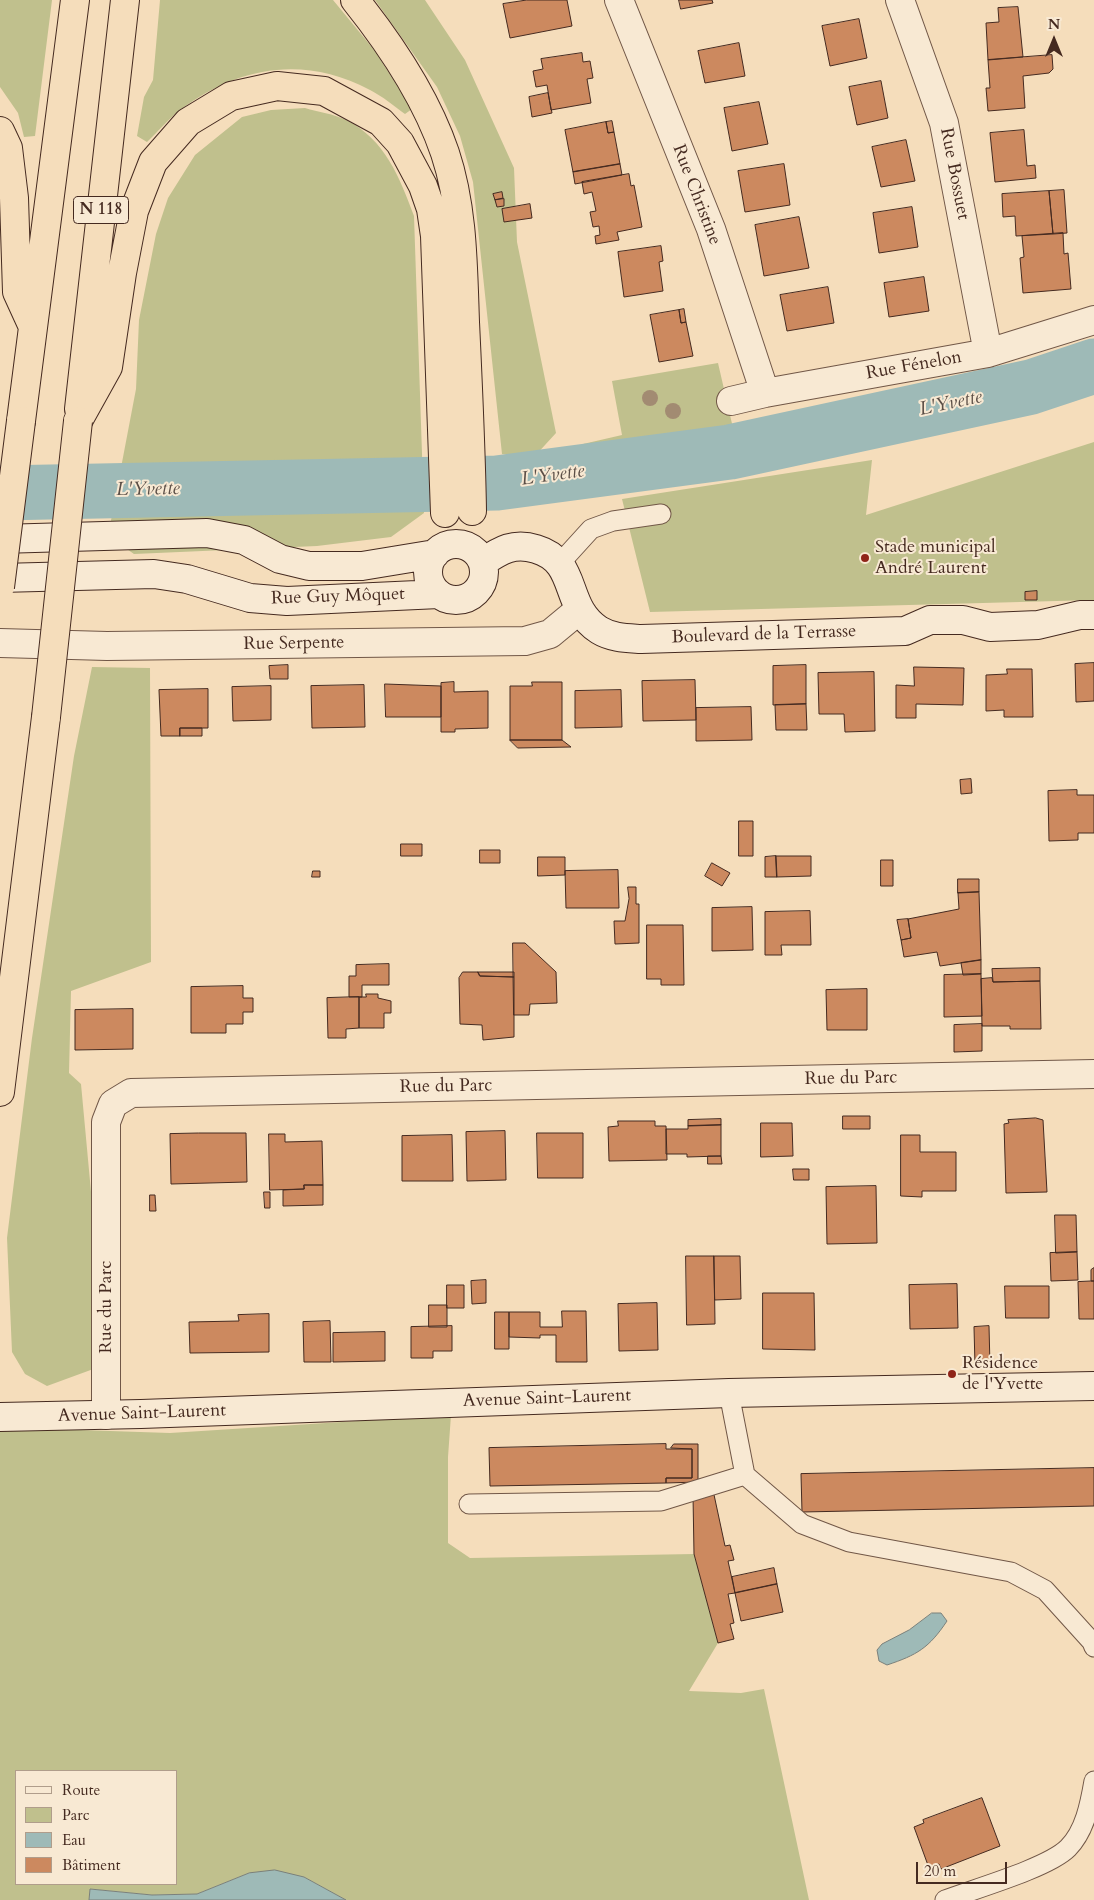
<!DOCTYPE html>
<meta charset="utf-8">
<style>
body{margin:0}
#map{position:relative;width:1094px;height:1900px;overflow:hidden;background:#f5ddbb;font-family:Cardo,serif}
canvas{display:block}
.legend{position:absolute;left:15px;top:1770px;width:162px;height:115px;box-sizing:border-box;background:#f8e9d3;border:1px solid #b09d8b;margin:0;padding:6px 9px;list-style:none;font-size:15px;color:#452a20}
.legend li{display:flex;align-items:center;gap:10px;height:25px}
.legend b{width:25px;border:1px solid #b09d8b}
.north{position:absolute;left:1029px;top:15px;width:50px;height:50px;-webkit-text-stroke:4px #f8e9d3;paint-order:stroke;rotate:0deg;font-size:14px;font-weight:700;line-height:20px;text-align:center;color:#452a20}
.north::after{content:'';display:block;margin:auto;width:18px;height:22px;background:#452a20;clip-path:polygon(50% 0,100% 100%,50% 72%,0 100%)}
.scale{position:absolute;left:916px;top:1862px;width:91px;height:22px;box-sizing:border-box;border:2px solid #452a20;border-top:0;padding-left:6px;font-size:15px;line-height:18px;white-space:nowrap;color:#452a20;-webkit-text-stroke:4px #f8e9d3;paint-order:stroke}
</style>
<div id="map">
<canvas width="1094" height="1900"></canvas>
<ul class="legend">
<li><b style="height:6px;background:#f8e9d3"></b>Route</li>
<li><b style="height:14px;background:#c0c08d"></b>Parc</li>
<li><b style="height:14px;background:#9ebab7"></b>Eau</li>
<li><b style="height:14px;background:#cc895f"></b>Bâtiment</li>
</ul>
<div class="north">N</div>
<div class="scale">20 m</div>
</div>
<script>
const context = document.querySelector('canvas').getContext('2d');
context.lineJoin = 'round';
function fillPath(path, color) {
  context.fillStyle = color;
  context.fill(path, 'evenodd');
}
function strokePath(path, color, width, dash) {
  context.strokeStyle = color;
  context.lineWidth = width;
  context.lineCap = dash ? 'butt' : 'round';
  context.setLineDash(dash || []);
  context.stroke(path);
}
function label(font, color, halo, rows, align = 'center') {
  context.font = font + ' Cardo,serif';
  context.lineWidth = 4;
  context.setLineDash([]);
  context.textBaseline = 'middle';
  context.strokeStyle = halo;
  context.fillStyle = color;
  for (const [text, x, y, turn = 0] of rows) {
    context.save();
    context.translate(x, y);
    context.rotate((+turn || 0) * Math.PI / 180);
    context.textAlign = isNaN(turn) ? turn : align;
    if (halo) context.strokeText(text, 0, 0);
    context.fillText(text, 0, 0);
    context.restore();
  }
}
fillPath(new Path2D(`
 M0,0H52L35,136L24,137L18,113L0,87Z
 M160,0H333L375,51L412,109L405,114C394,106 382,96 370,90C304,55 239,66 180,110C168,119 158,132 147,142L137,136L144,97L153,80Z
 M375,0H425L465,60L514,168L517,242L556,433L534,457L502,454L473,182L460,136L437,87Z
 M305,108C318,112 334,114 346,120C385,139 400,178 414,216L424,513L391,537L317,546L134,554L108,536L136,389L139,320L156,234L168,198L195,155L242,117L271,110Z
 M718,363L733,428L585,457L583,444L622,435L612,381Z
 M1094,442V600L650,612L622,499L872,460L866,515Z
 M92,667L150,668L151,962L71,991L69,1073L81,1084L107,1364L47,1386L25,1374L12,1352L7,1238L32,1038L74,756Z
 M451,1415L448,1457V1543L470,1558L694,1554L718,1643L689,1691L741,1693L764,1689L809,1900H346L304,1877L249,1873L197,1894L152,1895L90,1889L89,1900H0V1430L21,1428L170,1433ZM16,1771H176V1884H16Z`), '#c0c08d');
const water = new Path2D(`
 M932,1613H941L947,1621C929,1648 917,1655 887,1665L879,1661L877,1650L882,1644L909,1630Z
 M275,1870L304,1877L346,1900H89L90,1889L152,1895L197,1894L249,1873Z`);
fillPath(water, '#9ebab7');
strokePath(water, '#7a807b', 1);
strokePath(new Path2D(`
 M0,493L497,483L730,452L1031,387L1094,366`), '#9ebab7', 55);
const building = new Path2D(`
 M527,0H567L572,26L510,38L503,4Z
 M679,0H712L713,3L681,9Z
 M1018,7L1023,57L988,60L986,23L999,22L998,8Z
 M859,19L867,58L830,66L822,26Z
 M739,43L745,76L705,83L698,51Z
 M582,53L583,62L590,61L593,78L587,79L591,103L551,110L547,85L536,87L533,71L543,69L541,59Z
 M1052,55L1053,69L1049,73L1023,76L1025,108L988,111L986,88H990L988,60Z
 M881,81L888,118L857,125L849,87Z
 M548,93L552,113L532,117L529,97Z
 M759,102L768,144L732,151L724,108Z
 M612,121L614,132L608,133L606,122Z
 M606,122L608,133L614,132L620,164L573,172L565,130Z
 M1024,130L1027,166L1035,165L1036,178L995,182L990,133Z
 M906,140L915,181L881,187L872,147Z
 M620,164L622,175L575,184L573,172Z
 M784,164L790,205L745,212L738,171Z
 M629,174L631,186L634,185L642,227L617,232L619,240L596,244L595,236L600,235L599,226L593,227L590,212L596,211L592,192L584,194L582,182Z
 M1064,190L1067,233L1053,234L1049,191Z
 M1049,191L1053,234L1016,236L1015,216L1003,217L1002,194Z
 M502,192L503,198L495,200L493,194Z
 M504,199V206L497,207L495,200Z
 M530,204L532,218L504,222L502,209Z
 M912,207L918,247L879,253L873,213Z
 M799,217L809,268L764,276L755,225Z
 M1063,233L1064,254L1068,253L1071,289L1023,293L1020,258L1024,257L1022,236Z
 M661,246L663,261L659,262L663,291L624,297L618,252Z
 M924,277L929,311L889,317L884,283Z
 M828,287L834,323L787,331L780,295Z
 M684,309L686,322L681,323L679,310Z
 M679,310L681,323L686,322L693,356L659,362L650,315Z
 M1037,591V600H1025V592Z
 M1094,663V701L1076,702L1075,664Z
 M288,665V679H270L269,666Z
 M806,665V704L773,705V666Z
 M914,667L964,668L963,705L916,704V718H896V685L914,686Z
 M1007,669H1032L1033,717H1004V710L986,711V675L1007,674Z
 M874,672L875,731L845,732L844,714H819L818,673Z
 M695,680L696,720L643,721L642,681Z
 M454,682V692L488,691V728L455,729V732H441V683Z
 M532,682H562V740H510V686H532Z
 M385,684L441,686V717H386Z
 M364,685L365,727L312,728L311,686Z
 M271,686V720L233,721L232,687Z
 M208,689V728H180V736H161L159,690Z
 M621,690L622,727L575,728V691Z
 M806,704L807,730H776L775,705Z
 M751,707L752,740L696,741V708Z
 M180,728H202V736H180Z
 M510,740H562L571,747L518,748Z
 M971,779L972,793L961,794L960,780Z
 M1077,790V795H1094V833H1078V840L1049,841L1048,791Z
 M739,821H753V856H739Z
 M401,844H422V856H401Z
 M480,850H500V863H480Z
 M776,856H811V876L777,877Z
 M776,856L777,877H765V857Z
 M538,857H565V875L538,876Z
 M881,860H893V886H881Z
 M712,863L730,873L722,886L705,876Z
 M618,870L619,908H566L565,871Z
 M313,871H320V877H312Z
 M958,879H979V892L958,893Z
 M628,887H636V904H639V943L615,944L614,921H625L629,899Z
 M979,892L981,960L940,966L937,952L904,957L901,940L911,938L908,919L959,909L958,893Z
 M752,907L753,950L712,951V908Z
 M810,911L811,945H781L782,955H765V912Z
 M908,919L911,938L901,940L897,920Z
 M647,925H683L684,985H661V979H647Z
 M513,943H525L556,972L557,1003L530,1004L529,1015H514Z
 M981,960V974L963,975L961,963Z
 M389,964V985H362V997H349V976H356V965Z
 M1040,968V981L993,982L992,969Z
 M463,972H478L480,976L514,977V1037L483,1040L482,1025L460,1024L459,978Z
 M478,972H514V977L480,976Z
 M981,974L982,1016L944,1017V975Z
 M992,978L993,982L1040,981L1041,1029H1010V1026H982L981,979Z
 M243,986V998H253V1012H243V1024H226V1033H191V987Z
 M867,989V1030H827L826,990Z
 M366,994H378V998L391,1001V1013H384V1028H359V997H366Z
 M359,997V1028L346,1029V1038H328L327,998Z
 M133,1009V1049L75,1050V1010Z
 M982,1024V1051L954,1052V1025Z
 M843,1116H870V1129H843Z
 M1036,1118L1043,1120L1047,1192L1006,1193L1004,1124L1009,1123L1008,1120Z
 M721,1119V1125L688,1126V1120Z
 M618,1121H655V1126H666L667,1160L609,1161L608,1127L618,1126Z
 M761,1123H792L793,1156L761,1157Z
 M721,1125V1156L687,1157V1154H666V1129H688V1126Z
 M505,1131L506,1180L467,1181L466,1132Z
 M199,1133H246L247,1182L171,1184L170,1134Z
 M537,1133H583V1178H538Z
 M269,1134H285V1142L322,1141L323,1185H304V1189L270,1190Z
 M452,1135L453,1181H402V1136Z
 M901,1135H920V1152H956V1191H922V1197L901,1196Z
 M708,1156H721L722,1164H708Z
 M793,1169H809V1180H794Z
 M304,1185H323V1205L283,1206V1190L304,1189Z
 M876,1186L877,1243L827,1244L826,1187Z
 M264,1192H270V1208H265Z
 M150,1195H155L156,1211H150Z
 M1055,1215H1076L1077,1252L1056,1253Z
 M1077,1252L1078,1280L1051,1281L1050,1253Z
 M686,1256H714L715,1324L687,1325Z
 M714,1256H740L741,1299L715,1300Z
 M1094,1268V1281H1091V1270Z
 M486,1280V1303L472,1304L471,1281Z
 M1091,1281H1094V1319H1079L1078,1282Z
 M957,1284L958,1328L910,1329L909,1285Z
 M447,1285H464V1308H447Z
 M1005,1286H1049V1318H1006Z
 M763,1293H814L815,1350L763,1349Z
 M657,1303L658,1350L619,1351L618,1304Z
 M429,1305H447V1327H429Z
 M562,1311H586L587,1362H556V1335H540V1338L509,1337V1312H540V1327H562Z
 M495,1312H509V1349H495Z
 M269,1314V1352L190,1353L189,1322L239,1321L238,1315Z
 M330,1321L331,1362H304L303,1322Z
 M452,1326V1351H433V1358H411V1327Z
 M989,1326L990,1366H975L974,1327Z
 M385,1332V1361L333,1362V1333Z
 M666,1444V1449H692V1478H666V1483L490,1486L489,1448Z
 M674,1444H698V1482L666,1483V1478H692V1449L671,1448Z
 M1094,1468V1506L802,1512L801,1474Z
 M713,1490L725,1546L730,1545L734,1560L728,1561L735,1593L728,1594L734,1623L730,1624L734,1639L718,1643L694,1554L693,1495Z
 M774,1568L777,1584L735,1593L732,1577Z
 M777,1584L783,1612L741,1621L735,1593Z
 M982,1798L1000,1846L941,1869L939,1864L929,1868L914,1827L924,1823L923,1820Z`);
fillPath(building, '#cc895f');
strokePath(building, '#452a20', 1);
const lane = new Path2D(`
 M561,562L591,529L613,521L661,514
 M729,1393L745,1475L802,1524L849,1542L1011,1572L1045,1590L1092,1642L1094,1647
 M469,1504L661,1501L745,1475
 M945,1900C974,1889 1048,1868 1068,1848C1085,1831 1090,1804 1094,1781`);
const street = new Path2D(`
 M619,0L711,229L765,393
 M900,0L944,123L988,353
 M731,401L765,393L988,353L1094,320
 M0,643L107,646L525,641L550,634L579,610
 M106,1415V1122L113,1104L131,1093L1094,1074`);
const secondary = new Path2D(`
 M0,539L207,533L244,540L280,559L309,566H362L435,554
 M428 572a28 28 0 1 1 56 0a28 28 0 1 1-56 0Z
 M483,562C501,550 514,542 536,549C580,562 562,606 599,630C612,638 627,638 641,639L905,631L930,620H963L990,627L1038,625L1080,615H1094
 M0,578L154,574L187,579L250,598L287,601L439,594
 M0,1417L141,1414L729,1393L1094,1386`);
const highway = new Path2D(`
 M355,0C391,45 426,97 445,153C463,207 463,265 465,322C468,385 471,448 472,511
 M0,131L8,148L14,198L17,292L33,327
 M79,409L125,0
 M21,421L75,0
 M78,421L108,367L122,273L134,211L153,162L188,122L231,96L277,86L324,91L381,122L400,143L423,186L431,209L435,236L445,513
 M0,1092L46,717`);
strokePath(lane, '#715747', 21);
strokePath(street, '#715747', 30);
strokePath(secondary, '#452a20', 30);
strokePath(highway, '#452a20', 30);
strokePath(lane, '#f8e9d3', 19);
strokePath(street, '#f8e9d3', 28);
strokePath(secondary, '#f8e9d3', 28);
strokePath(highway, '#f5ddbb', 28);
const highwayBridge = new Path2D(`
 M0,587L21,421
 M46,717L78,421`);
strokePath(highwayBridge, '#452a20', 30, []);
strokePath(highwayBridge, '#f5ddbb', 28);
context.fillStyle = '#a28b72';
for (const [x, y] of [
 [650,398],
 [673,411]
]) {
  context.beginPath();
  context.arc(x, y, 8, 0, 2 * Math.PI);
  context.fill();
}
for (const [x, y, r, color] of [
 [865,558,5,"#8f2418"],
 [952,1374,5,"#8f2418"]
]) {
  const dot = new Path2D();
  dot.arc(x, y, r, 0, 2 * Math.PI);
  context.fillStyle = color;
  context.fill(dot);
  strokePath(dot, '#f8e9d3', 2);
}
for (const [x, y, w] of [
 [101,210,55]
]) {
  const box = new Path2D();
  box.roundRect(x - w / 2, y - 13.5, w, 27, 4);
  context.fillStyle = '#f8e9d3';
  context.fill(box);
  strokePath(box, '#452a20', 1);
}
label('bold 16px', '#452a20', null, [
 ["N 118",101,210]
]);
label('18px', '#452a20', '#f8e9d3', [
 ["Rue Bossuet",954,174,79],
 ["Rue Christine",696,195,69],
 ["Rue Fénelon",914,366,-10],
 ["Rue Guy Môquet",338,597,-2],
 ["Boulevard de la Terrasse",764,635,-2],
 ["Rue Serpente",294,644,-1],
 ["Rue du Parc",851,1079,-1],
 ["Rue du Parc",446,1087,-1],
 ["Rue du Parc",107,1307,-90],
 ["Avenue Saint-Laurent",547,1399,-2],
 ["Avenue Saint-Laurent",142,1414,-2]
]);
label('18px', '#452a20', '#f8e9d3', [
 ["Stade municipal",875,548],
 ["André Laurent",875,569],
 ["Résidence",962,1364],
 ["de l'Yvette",962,1385]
], 'left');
label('italic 19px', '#5b4e46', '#f8e9d3', [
 ["L'Yvette",951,404,-12],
 ["L'Yvette",553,476,-8],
 ["L'Yvette",148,490,-1]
]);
</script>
